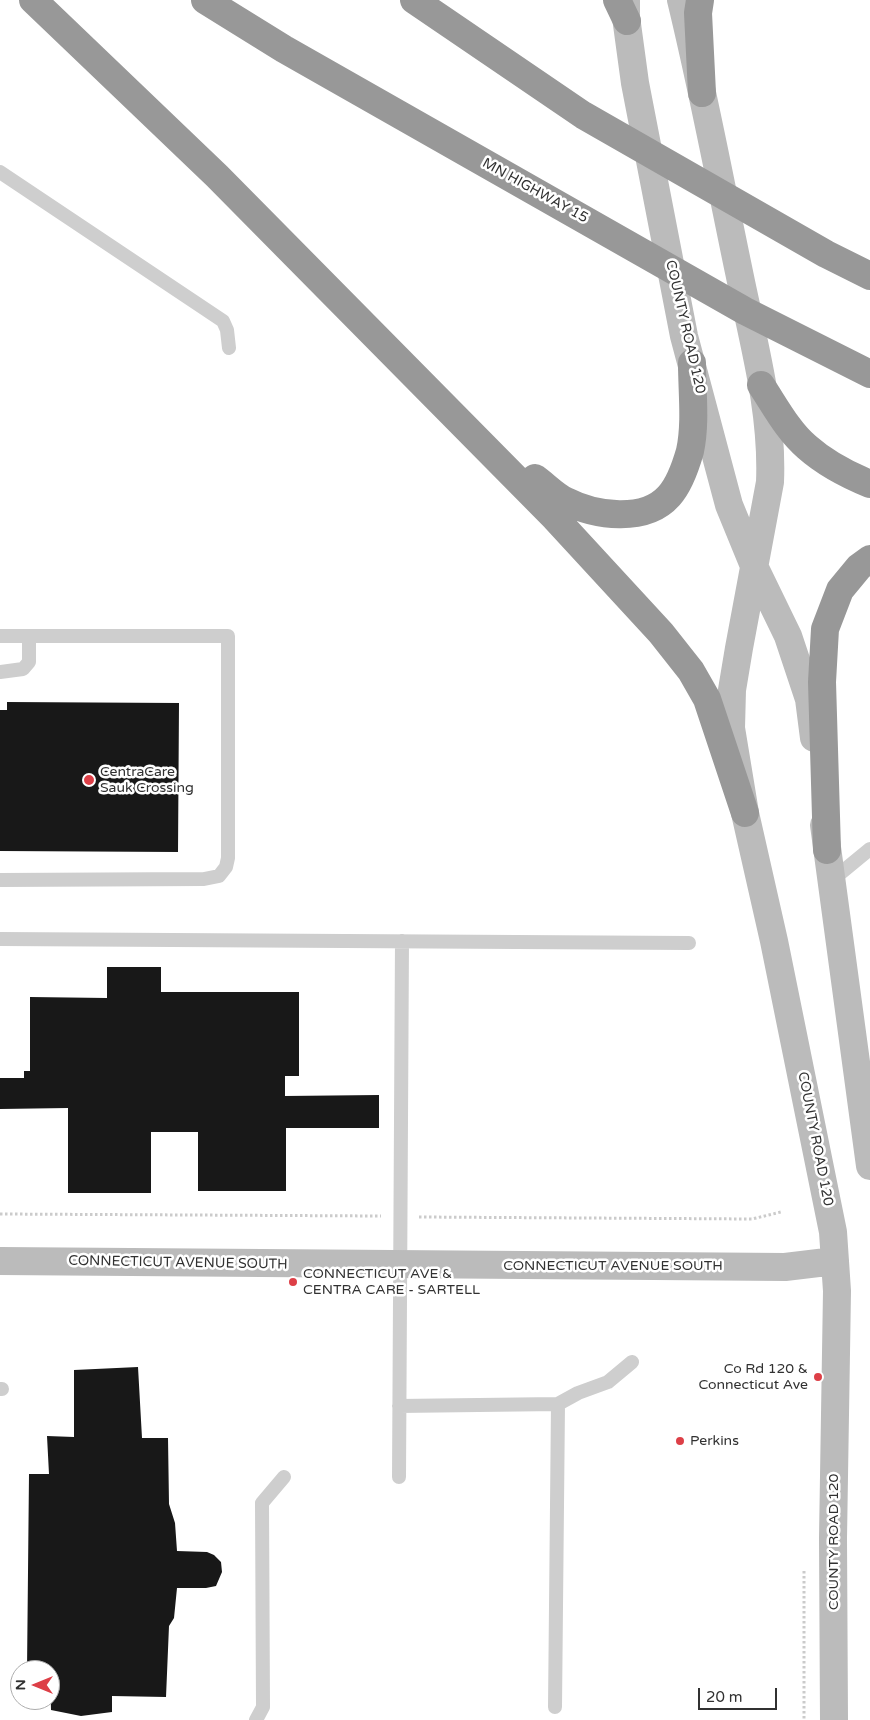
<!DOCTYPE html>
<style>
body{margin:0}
#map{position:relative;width:870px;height:1720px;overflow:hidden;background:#fff;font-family:"Varela Round",sans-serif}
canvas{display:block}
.north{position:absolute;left:10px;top:1660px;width:50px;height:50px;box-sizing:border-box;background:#fff;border:1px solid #adadad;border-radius:50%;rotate:270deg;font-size:14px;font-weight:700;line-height:20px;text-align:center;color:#313131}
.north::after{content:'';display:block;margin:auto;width:18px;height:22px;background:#dd3f47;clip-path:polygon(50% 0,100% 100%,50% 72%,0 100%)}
.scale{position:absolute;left:698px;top:1688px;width:79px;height:22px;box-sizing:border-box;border:2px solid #313131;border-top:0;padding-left:6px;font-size:15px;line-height:18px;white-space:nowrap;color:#313131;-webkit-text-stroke:4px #fff;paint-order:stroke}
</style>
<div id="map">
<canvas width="870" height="1720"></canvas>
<div class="north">N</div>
<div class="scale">20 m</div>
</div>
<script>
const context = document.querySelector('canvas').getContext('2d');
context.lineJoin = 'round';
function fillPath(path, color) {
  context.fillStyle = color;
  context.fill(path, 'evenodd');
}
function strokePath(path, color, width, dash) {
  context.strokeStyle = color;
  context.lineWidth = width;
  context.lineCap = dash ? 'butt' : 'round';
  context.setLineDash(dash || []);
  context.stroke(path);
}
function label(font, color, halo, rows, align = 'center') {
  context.font = font + ' "Varela Round",sans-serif';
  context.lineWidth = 5;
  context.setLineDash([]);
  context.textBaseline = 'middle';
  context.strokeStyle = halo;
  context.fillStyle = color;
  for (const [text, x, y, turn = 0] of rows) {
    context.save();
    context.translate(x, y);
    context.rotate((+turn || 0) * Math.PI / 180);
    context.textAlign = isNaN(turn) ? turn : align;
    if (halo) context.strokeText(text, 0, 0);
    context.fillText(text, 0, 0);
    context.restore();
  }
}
fillPath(new Path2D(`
 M7,702L179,703L178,852L0,851V710H7Z
 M107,967H161V992H299V1076H285V1096L379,1095V1128H286V1191H198V1132H151V1193H68V1108L0,1109V1078H24V1071H30V997L107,998Z
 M138,1367L142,1438H168L169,1504L175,1523L177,1551L207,1552L214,1555L221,1562L222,1572L216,1586L206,1588H177L174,1618L169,1626L166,1697L112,1696V1712L81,1716L51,1710L50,1670H27L29,1474H49L47,1436L74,1437V1370Z`), '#181818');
strokePath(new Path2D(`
 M0,1214L381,1216
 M419,1217L752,1219L781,1212
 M804,1571V1720`), '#cbcbcb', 3, [2.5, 2.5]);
strokePath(new Path2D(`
 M0,172L223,321L227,330L229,348
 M0,636H228V858L226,867L219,876L204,879L0,880
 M0,672L23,669L29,662V636
 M831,881L870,849
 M0,939L689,943
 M0,1389H2
 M399,1406L558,1404L578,1393L608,1382L632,1362
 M399,1477L402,941
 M555,1707L558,1404
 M256,1720L263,1707L262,1503L284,1477`), '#cecece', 14);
strokePath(new Path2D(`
 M626,0V17L635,83L684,336L729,505L754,566L788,636L809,699L814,738
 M681,0C703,90 720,181 739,272C753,341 773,411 770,482L739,648L732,690L731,728L745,813L774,941L833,1232L837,1291L833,1538L834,1720
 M824,825L870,1166
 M0,1261L785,1267L835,1261`), '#bbb', 28);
strokePath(new Path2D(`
 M33,0L217,176L555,518L661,633L691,671L707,699L745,813
 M205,0L284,49L745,311L870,374
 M414,0L583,115L826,254L870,276
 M617,0L627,21
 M700,0L698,13L702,93
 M761,385C775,406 788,431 807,447C825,463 848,475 870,484
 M535,478C545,485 555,496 566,501C595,516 645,523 669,496C679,485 686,465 690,451C696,423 692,392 692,363
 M827,850L822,682L825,629L840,590L859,567L870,559`), '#989898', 28);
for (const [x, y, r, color] of [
 [89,780,6,"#dd3f47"],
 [293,1282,5,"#dd3f47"],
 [818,1377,5,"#dd3f47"],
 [680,1441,5,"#dd3f47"]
]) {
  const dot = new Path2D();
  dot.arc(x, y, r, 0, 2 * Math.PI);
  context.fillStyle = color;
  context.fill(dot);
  strokePath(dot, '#fff', 2);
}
label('14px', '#313131', '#fff', [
 ["MN HIGHWAY 15",535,191,29],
 ["COUNTY ROAD 120",685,327,77],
 ["COUNTY ROAD 120",815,1139,79],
 ["CONNECTICUT AVENUE SOUTH",178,1263,1],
 ["CONNECTICUT AVENUE SOUTH",613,1266],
 ["COUNTY ROAD 120",834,1542,-90]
]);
label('14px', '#313131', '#fff', [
 ["CentraCare",100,772],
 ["Sauk Crossing",100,788],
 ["CONNECTICUT AVE &",303,1274],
 ["CENTRA CARE - SARTELL",303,1290],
 ["Co Rd 120 &",808,1369,"right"],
 ["Connecticut Ave",808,1385,"right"],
 ["Perkins",690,1441]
], 'left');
</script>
